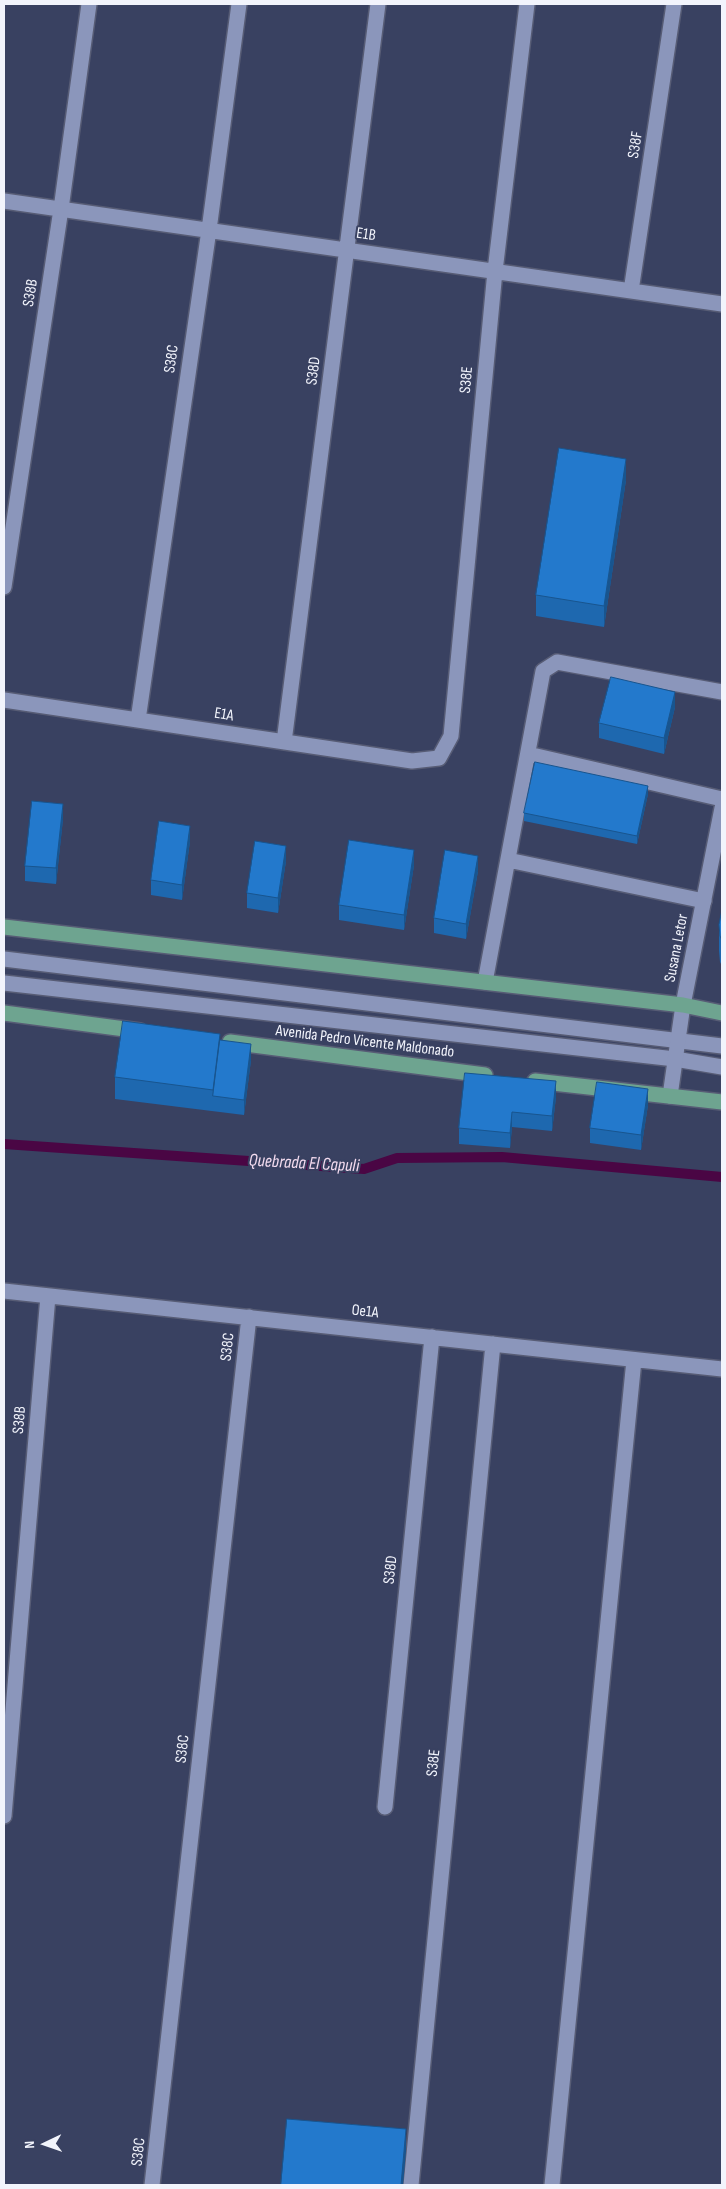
<!DOCTYPE html>
<style>
body{margin:0}
#map{position:relative;width:726px;height:2189px;overflow:hidden;background:#394161;font-family:"Sofia Sans Condensed",sans-serif}
canvas{display:block}
.frame{position:absolute;inset:0;border:5px solid #f2f4fc;pointer-events:none}
.north{position:absolute;left:20px;top:2119px;width:50px;height:50px;-webkit-text-stroke:4px #394161;paint-order:stroke;rotate:267deg;font-size:14px;font-weight:700;line-height:20px;text-align:center;color:#f2f4fc}
.north::after{content:'';display:block;margin:auto;width:18px;height:22px;background:#f2f4fc;clip-path:polygon(50% 0,100% 100%,50% 72%,0 100%)}
</style>
<div id="map">
<canvas width="726" height="2189"></canvas>
<div class="frame"></div>
<div class="north">N</div>
</div>
<script>
const context = document.querySelector('canvas').getContext('2d');
context.lineJoin = 'round';
function strokePath(path, color, width, dash) {
  context.strokeStyle = color;
  context.lineWidth = width;
  context.lineCap = dash ? 'butt' : 'round';
  context.setLineDash(dash || []);
  context.stroke(path);
}
function fillPath(path, color) {
  context.fillStyle = color;
  context.fill(path, 'evenodd');
}
function label(font, color, halo, rows, align = 'center') {
  context.font = font + ' "Sofia Sans Condensed",sans-serif';
  context.lineWidth = 4;
  context.setLineDash([]);
  context.textBaseline = 'middle';
  context.strokeStyle = halo;
  context.fillStyle = color;
  for (const [text, x, y, turn = 0] of rows) {
    context.save();
    context.translate(x, y);
    context.rotate((+turn || 0) * Math.PI / 180);
    context.textAlign = isNaN(turn) ? turn : align;
    if (halo) context.strokeText(text, 0, 0);
    context.fillText(text, 0, 0);
    context.restore();
  }
}
strokePath(new Path2D(`
 M4,1144L364,1169L397,1158L502,1157L722,1177`), '#4a0644', 10);
const service = new Path2D(`
 M528,754L722,799
 M508,860L704,901
 M4,959L722,1046
 M485,982L543,671L557,662L722,692
 M4,983L675,1059L722,1067`);
const minor = new Path2D(`
 M4,201L722,304
 M631,291L674,4
 M4,587L61,209L89,4
 M4,700L412,761L439,758L451,736L495,271L527,4
 M138,720L209,230L239,4
 M284,742L378,4
 M670,1096L683,1005L722,808
 M4,1291L722,1369
 M385,1807L432,1337
 M4,1816L48,1296
 M152,2185L249,1317
 M411,2185L493,1344
 M552,2185L634,1360`);
const primary = new Path2D(`
 M4,927L683,1005L722,1013
 M4,1013L140,1031
 M230,1042L485,1075
 M535,1081L722,1102`);
strokePath(service, '#575c75', 18);
strokePath(minor, '#575c75', 18);
strokePath(primary, '#575c75', 18);
strokePath(service, '#8b96bb', 15);
strokePath(minor, '#8b96bb', 15);
strokePath(primary, '#6ea490', 15);
fillPath(new Path2D(`
 M626,480L604,627L536,616V595Z
 M675,707L664,754L599,738V723Z
 M648,794L637,844L524,821V813Z
 M63,819L56,884L25,881V866Z
 M190,841L182,900L151,895V880Z
 M286,861L278,913L247,908V893Z
 M414,865L404,930L339,920V905Z
 M478,871L466,939L434,933V918Z
 M722,910V966L720,962L719,951V925Z
 M220,1040L251,1060L244,1115L115,1099V1077Z
 M556,1097L552,1131L512,1127L510,1148L459,1144V1128Z
 M648,1105L641,1150L590,1143V1128Z`), '#1e68af');
fillPath(new Path2D(`
 M626,459V480L604,627V606Z
 M675,692V707L664,754V738Z
 M648,786V794L637,844V836Z
 M63,804V819L56,884V868Z
 M190,826V841L182,900V885Z
 M286,846V861L278,913V898Z
 M414,850V865L404,930V915Z
 M478,856V871L466,939V924Z
 M251,1044V1060L244,1115V1100Z
 M556,1081V1097L552,1131V1116Z
 M648,1089V1105L641,1150V1135Z
 M512,1112V1127L510,1148V1133Z
 M406,2129V2151L403,2185H401Z`), '#18558f');
const building = new Path2D(`
 M559,448L626,459L604,606L536,595Z
 M611,677L675,692L664,738L599,723Z
 M535,762L648,786L637,836L524,813Z
 M32,801L63,804L56,868L25,866Z
 M159,821L190,826L182,885L151,880Z
 M349,840L414,850L404,915L339,905Z
 M255,841L286,846L278,898L247,893Z
 M445,850L478,856L466,924L434,918Z
 M722,910V940L720,936L719,925Z
 M123,1021L220,1034L213,1090L115,1077Z
 M220,1040L251,1044L244,1100L213,1096Z
 M465,1073L556,1081L552,1116L512,1112L510,1133L459,1128Z
 M597,1082L648,1089L641,1135L590,1128Z
 M287,2119L406,2129L401,2185H281Z`);
fillPath(building, '#2379cc');
strokePath(building, '#18558f', 1);
label('16px', '#f2f4fc', '#394161', [
 ["S38F",636,145,-81],
 ["E1B",366,235,8],
 ["S38B",31,293,-81],
 ["S38C",172,359,-82],
 ["S38D",314,371,-83],
 ["S38E",467,380,-85],
 ["E1A",224,715,9],
 ["Susana Letor",677,948,-79],
 ["Avenida Pedro Vicente Maldonado",365,1042,7],
 ["Oe1A",365,1312,6],
 ["S38C",228,1347,-84],
 ["S38B",20,1420,-85],
 ["S38D",391,1570,-84],
 ["S38C",183,1749,-84],
 ["S38E",434,1763,-84],
 ["S38C",139,2152,-84]
]);
label('italic 18px', '#f3dbef', '#394161', [
 ["Quebrada El Capuli",304,1164,3]
]);
</script>
